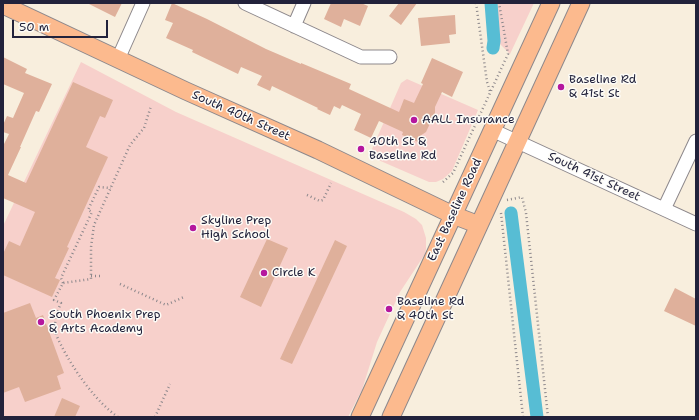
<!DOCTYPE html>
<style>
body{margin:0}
#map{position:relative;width:699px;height:420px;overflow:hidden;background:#f8eedd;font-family:"Shantell Sans",sans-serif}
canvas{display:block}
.frame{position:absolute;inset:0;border:4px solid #22223b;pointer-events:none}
.scale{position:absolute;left:12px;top:20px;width:96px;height:18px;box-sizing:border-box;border:2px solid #22223b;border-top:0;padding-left:5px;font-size:12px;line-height:14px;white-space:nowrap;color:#22223b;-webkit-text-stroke:3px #fdfcf7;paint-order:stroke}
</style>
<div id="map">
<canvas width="699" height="420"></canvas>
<div class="frame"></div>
<div class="scale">50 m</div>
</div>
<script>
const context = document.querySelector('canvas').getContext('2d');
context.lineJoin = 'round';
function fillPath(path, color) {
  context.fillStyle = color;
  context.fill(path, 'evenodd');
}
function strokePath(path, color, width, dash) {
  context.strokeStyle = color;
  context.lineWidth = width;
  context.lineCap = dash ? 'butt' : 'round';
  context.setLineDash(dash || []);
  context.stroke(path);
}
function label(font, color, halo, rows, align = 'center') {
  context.font = font + ' "Shantell Sans",sans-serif';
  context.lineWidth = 3;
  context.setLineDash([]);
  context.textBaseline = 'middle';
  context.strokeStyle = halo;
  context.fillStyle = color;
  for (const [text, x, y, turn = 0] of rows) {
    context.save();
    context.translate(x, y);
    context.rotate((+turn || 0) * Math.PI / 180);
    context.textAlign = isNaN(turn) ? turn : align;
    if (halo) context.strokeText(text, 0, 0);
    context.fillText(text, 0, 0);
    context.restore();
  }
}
fillPath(new Path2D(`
 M495,3H534L510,54L500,44Z
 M81,62L176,112L404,212L416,219L422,225L426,238V249L425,254L400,292L377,342L362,390L348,417H3V226Z
 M407,79L478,110L452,171L443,179L436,182H429L369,156L401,83Z`), '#f7d0cb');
strokePath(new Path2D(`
 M491,3L494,41L493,48
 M511,213L537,417`), '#57bdd4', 13);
fillPath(new Path2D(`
 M87,3H122L115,17Z
 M172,3L207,19L266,49L301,64V63L351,84L349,89L399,112L404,99L414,103L423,84L421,83L432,58L463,72L452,97L442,92L435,107V113L426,132L420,136L418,142L402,135L403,132L379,121L371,138L354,130L361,114L342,105L340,109L334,106L330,115L317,109L318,108L272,86L270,91L257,85L262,76L241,67L238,74L192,52L193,50L166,38L173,23L165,20Z
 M331,3H361L368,6L360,26L344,19L341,27L324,19Z
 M399,3H417L401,25L389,16Z
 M455,15L456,34L449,35L450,43L421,46L418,18Z
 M3,57L27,69L25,73L52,84L39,112L36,111L20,147H21L8,175L26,183L73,82L113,100L105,118L100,116L86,147L108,157L67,247L69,248L55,278L60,280L52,297L3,275V254L9,241L20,246L35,212L3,198V146L9,134L3,132V125L7,116L13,118L24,93L3,84Z
 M267,239L288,248L261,307L240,297Z
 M335,240L347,246L292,364L280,359Z
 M675,288L696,299V326L664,311Z
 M30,303L36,318L43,315L64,373L57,376L61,389L25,402L19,387L3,393V313Z
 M62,398L80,406L75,417H54Z`), '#dfb09b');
const minor = new Path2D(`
 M245,3L361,57H390
 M294,26L304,3
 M118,59L143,3
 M492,130L696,224
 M664,209L696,141`);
const major = new Path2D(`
 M3,5L186,91L318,150L453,215L479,225
 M360,417L551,3
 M391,417L581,3`);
strokePath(minor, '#8d888c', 15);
strokePath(major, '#8d888c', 19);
strokePath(new Path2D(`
 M476,3L487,82L490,91
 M443,182L453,173L508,54L499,3
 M307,195L320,201L323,200L331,183
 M507,200L522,197L526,213L548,417
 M501,213L523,417
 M91,276H103
 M63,283L61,278L92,212L88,210L99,187L111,188
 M120,284L166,305L184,297
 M118,417C96,402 73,369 61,345C59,341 57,337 56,334C53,324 57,312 61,303L54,300L63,283L91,279V247L94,225L130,145L144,128L151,106
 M155,417L170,384`), '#8d888c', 2.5, [1, 3]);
strokePath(minor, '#fff', 13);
strokePath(major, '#fcba8e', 17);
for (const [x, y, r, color] of [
 [561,87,4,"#b5179e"],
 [414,120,4,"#b5179e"],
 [361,149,4,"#b5179e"],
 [193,228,4,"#b5179e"],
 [264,273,4,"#b5179e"],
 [389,309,4,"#b5179e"],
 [41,322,4,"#b5179e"]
]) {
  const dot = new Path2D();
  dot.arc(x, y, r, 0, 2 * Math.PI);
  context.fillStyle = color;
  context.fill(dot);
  strokePath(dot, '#fdfcf7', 1.5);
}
label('12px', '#22223b', '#fdfcf7', [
 ["Baseline Rd",569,80],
 ["& 41st St",569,94],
 ["AALL Insurance",422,120],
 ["40th St &",369,142],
 ["Baseline Rd",369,156],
 ["Skyline Prep",201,221],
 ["High School",201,235],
 ["Circle K",272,273],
 ["Baseline Rd",397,302],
 ["& 40th St",397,316],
 ["South Phoenix Prep",49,315],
 ["& Arts Academy",49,329]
], 'left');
label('12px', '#22223b', '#fdfcf7', [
 ["South 40th Street",241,116,24],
 ["South 41st Street",594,177,25],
 ["East Baseline Road",455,210,-65]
]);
</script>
